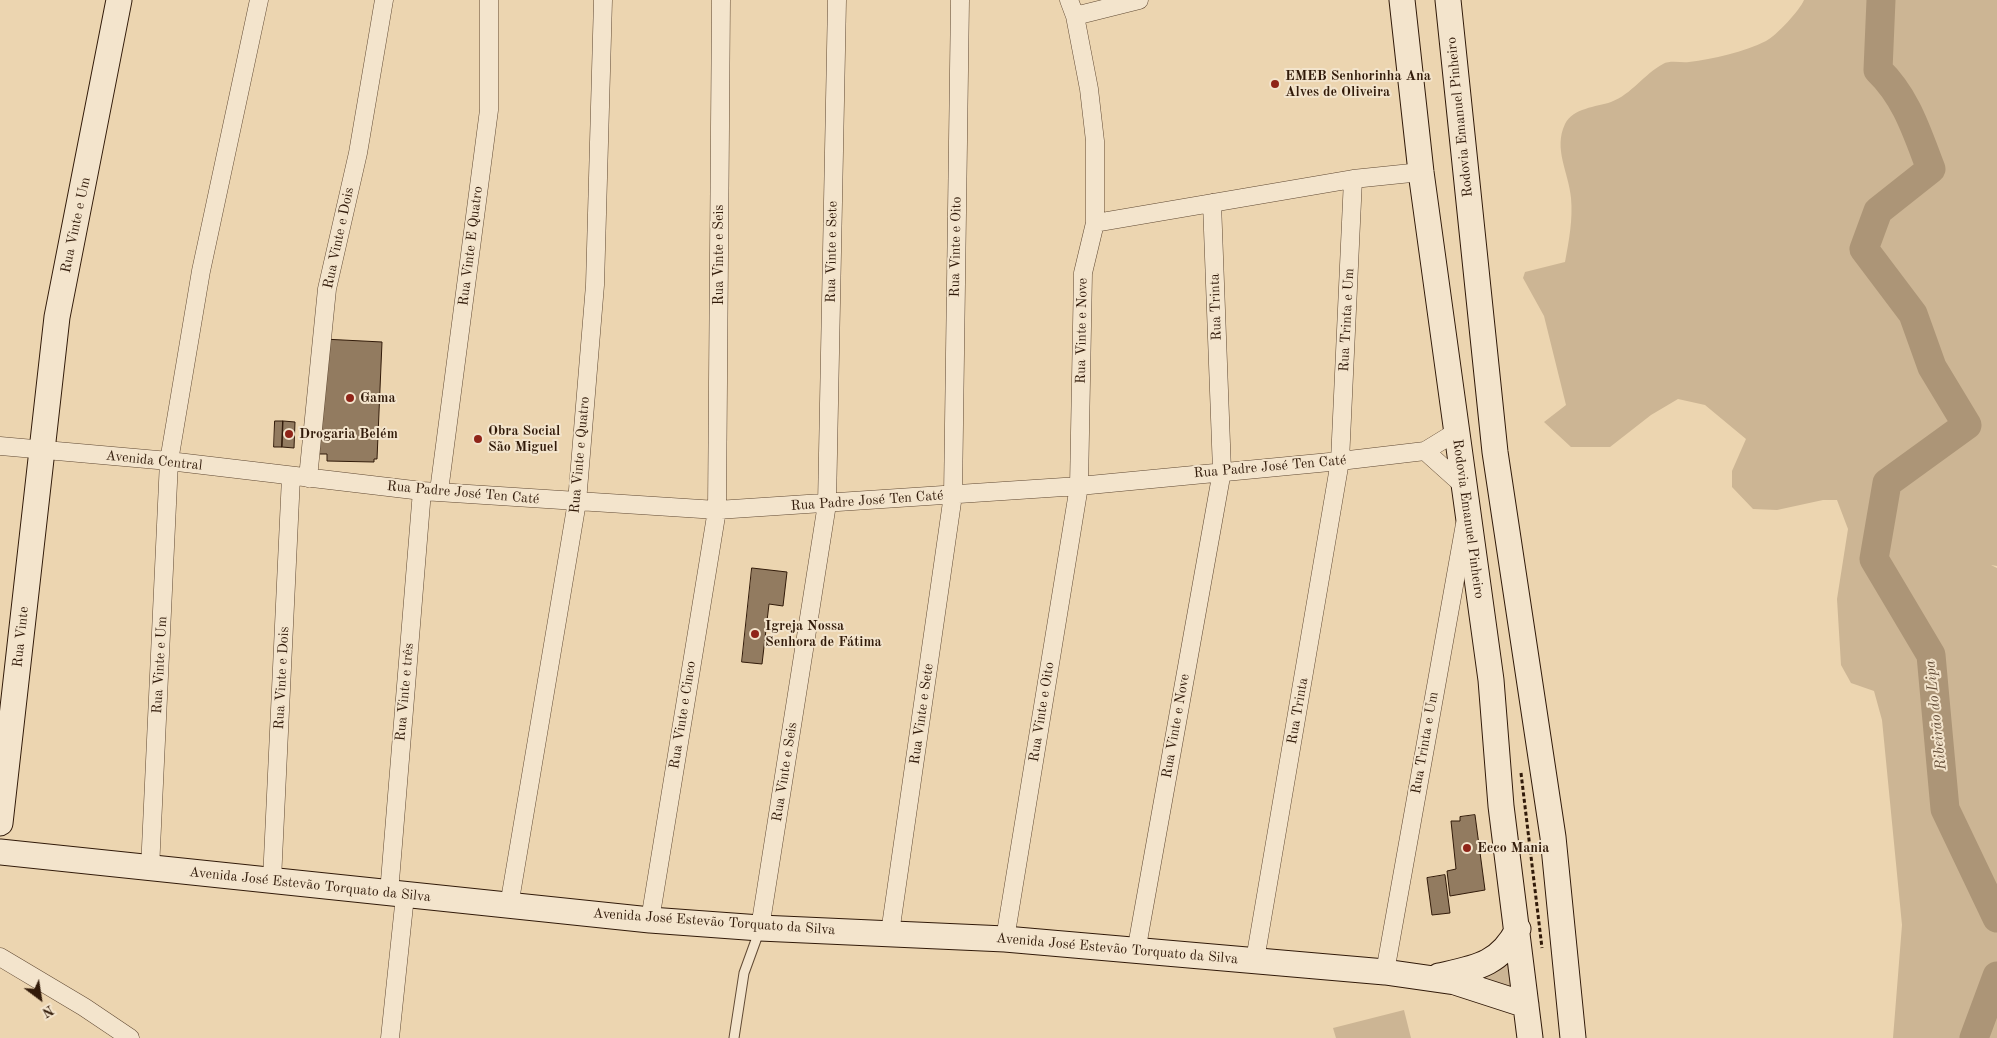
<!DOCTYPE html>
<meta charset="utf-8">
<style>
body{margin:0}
#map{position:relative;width:1997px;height:1038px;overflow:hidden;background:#ecd5b0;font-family:"Old Standard TT",serif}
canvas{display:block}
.north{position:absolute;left:15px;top:973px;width:50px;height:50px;-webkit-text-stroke:4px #f3e4cc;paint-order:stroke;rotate:149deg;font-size:14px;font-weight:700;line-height:20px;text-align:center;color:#311a09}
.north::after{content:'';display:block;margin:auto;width:18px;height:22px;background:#311a09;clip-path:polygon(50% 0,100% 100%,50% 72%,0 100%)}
</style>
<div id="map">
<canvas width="1997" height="1038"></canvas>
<div class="north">N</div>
</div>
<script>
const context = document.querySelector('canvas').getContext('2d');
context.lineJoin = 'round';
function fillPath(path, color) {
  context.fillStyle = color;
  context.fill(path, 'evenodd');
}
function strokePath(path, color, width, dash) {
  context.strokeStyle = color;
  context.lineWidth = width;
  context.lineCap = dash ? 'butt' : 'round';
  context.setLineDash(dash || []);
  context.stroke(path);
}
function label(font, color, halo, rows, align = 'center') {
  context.font = font + ' "Old Standard TT",serif';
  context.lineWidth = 4;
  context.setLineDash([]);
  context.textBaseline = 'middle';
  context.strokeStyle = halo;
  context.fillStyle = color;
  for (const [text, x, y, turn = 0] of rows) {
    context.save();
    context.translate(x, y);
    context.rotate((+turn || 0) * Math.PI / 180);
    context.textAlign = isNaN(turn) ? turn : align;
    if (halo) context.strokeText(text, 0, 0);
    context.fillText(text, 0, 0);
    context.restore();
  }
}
fillPath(new Path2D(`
 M1804,0H1997V566L1991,565L1997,568V1038H1893L1902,925L1882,720L1874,691L1851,683L1841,665L1837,599L1848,529L1837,500H1823L1777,510L1753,509L1732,487V471L1746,439L1705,405L1678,399L1651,415L1610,447H1571L1544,422L1566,405L1544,316L1523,278L1525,272L1565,262C1569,241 1573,219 1571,198C1569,173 1553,149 1565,124C1573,108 1596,107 1611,102C1632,94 1644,74 1663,64C1670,60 1681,63 1689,62C1713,59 1744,52 1766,41C1776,36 1800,10 1804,0Z
 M1512,962L1514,989L1480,976Z
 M1404,1010L1411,1038H1336L1333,1028Z`), '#ccb594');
strokePath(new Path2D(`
 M1881,0L1878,70C1907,98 1917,133 1931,169L1878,211L1864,249L1913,314L1932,367L1967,425L1887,483L1874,559L1931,655L1945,809L1997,918
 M1974,1038L1997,976`), '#ac9577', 29);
const building = new Path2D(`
 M323,339L382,342L377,459H374V462L327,461V454H318Z
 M275,421H283L282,447H274Z
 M283,421L295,422L294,448L282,447Z
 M752,568L787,572L783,606L769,604L762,664L742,662Z
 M1475,815L1485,890L1450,896L1447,871L1456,869L1451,821H1460V817Z
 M1445,875L1450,913L1432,915L1427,878Z`);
fillPath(building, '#927b60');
strokePath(building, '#311a09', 1);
const lane = new Path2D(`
 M734,1038L744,973L760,929`);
const street = new Path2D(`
 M1075,16L1139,0
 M1095,223L1353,179L1421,172
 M0,446L169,461L422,491L717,510L1079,486L1340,461L1425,451L1456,432
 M1425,451L1464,486
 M308,478L327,289L358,153L384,0
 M439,491L489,110V0
 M150,869L169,461L201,271L259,0
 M272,880L291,477
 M389,893L422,491
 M509,906L577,502L595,285L603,0
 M650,920L717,510L721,0
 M760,928L827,504L837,0
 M890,933L953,495L960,0
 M1005,939L1079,486L1083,273L1095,223V141L1089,89L1075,16L1069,0
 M1136,952L1222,471L1212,203
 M0,957L84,1007L130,1038
 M1255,960L1340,461L1353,179
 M1385,972L1465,524
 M390,1038L405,896`);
const secondary = new Path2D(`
 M1402,0L1421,172L1491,680L1501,806L1530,1038
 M1448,0L1495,452L1553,837L1573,1038
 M0,823L57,317L119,0
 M0,852L650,920L760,928L1005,939L1385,972L1455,982L1526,1005
 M1439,976C1475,968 1500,965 1518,929`);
strokePath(lane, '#604933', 11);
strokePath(street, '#604933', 19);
strokePath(secondary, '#311a09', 27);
strokePath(new Path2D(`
 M1521,773L1542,948`), '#311a09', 3, [4, 2.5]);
strokePath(lane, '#f3e4cc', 9);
strokePath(street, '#f3e4cc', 18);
strokePath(secondary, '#f3e4cc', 25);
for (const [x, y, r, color] of [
 [1275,84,5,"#8f2418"],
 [350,398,5,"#8f2418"],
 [289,434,5,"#8f2418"],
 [478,439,5,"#8f2418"],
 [755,634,5,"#8f2418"],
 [1467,848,5,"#8f2418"]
]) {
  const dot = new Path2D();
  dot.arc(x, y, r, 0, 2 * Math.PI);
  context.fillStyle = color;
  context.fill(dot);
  strokePath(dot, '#f3e4cc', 2);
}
label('bold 14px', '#311a09', '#f3e4cc', [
 ["EMEB Senhorinha Ana",1285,76],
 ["Alves de Oliveira",1285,92],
 ["Gama",360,398],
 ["Obra Social",488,431],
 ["São Miguel",488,447],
 ["Drogaria Belém",299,434],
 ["Igreja Nossa",765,626],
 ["Senhora de Fátima",765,642],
 ["Ecco Mania",1477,848]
], 'left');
label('14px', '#311a09', '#f3e4cc', [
 ["Rodovia Emanuel Pinheiro",1460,117,-96],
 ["Rua Vinte e Um",76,225,-78],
 ["Rua Vinte e Dois",339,238,-78],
 ["Rua Vinte E Quatro",471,246,-83],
 ["Rua Vinte e Oito",956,247,-89],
 ["Rua Vinte e Sete",832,252,-89],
 ["Rua Vinte e Seis",719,255,-90],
 ["Rua Trinta",1216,307,-92],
 ["Rua Trinta e Um",1347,320,-87],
 ["Rua Vinte e Nove",1082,331,-89],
 ["Rua Vinte e Quatro",580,455,-85],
 ["Avenida Central",154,461,6],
 ["Rua Padre José Ten Caté",1270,467,-5],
 ["Rua Padre José Ten Caté",463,493,5],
 ["Rua Padre José Ten Caté",867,501,-4],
 ["Rodovia Emanuel Pinheiro",1468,519,82],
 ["Rua Vinte",21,637,-84],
 ["Rua Vinte e Um",160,665,-87],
 ["Rua Vinte e Dois",282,678,-87],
 ["Rua Vinte e três",405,692,-85],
 ["Rua Trinta",1298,711,-80],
 ["Rua Vinte e Oito",1042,712,-81],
 ["Rua Vinte e Sete",922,714,-82],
 ["Rua Vinte e Cinco",683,715,-81],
 ["Rua Vinte e Nove",1176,726,-80],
 ["Rua Trinta e Um",1425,743,-80],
 ["Rua Vinte e Seis",785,772,-81],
 ["Avenida José Estevão Torquato da Silva",310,885,6],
 ["Avenida José Estevão Torquato da Silva",714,922,4],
 ["Avenida José Estevão Torquato da Silva",1117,949,5]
]);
label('italic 15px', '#624b35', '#f3e4cc', [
 ["Ribeirão do Lipa",1936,715,-96]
]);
</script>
